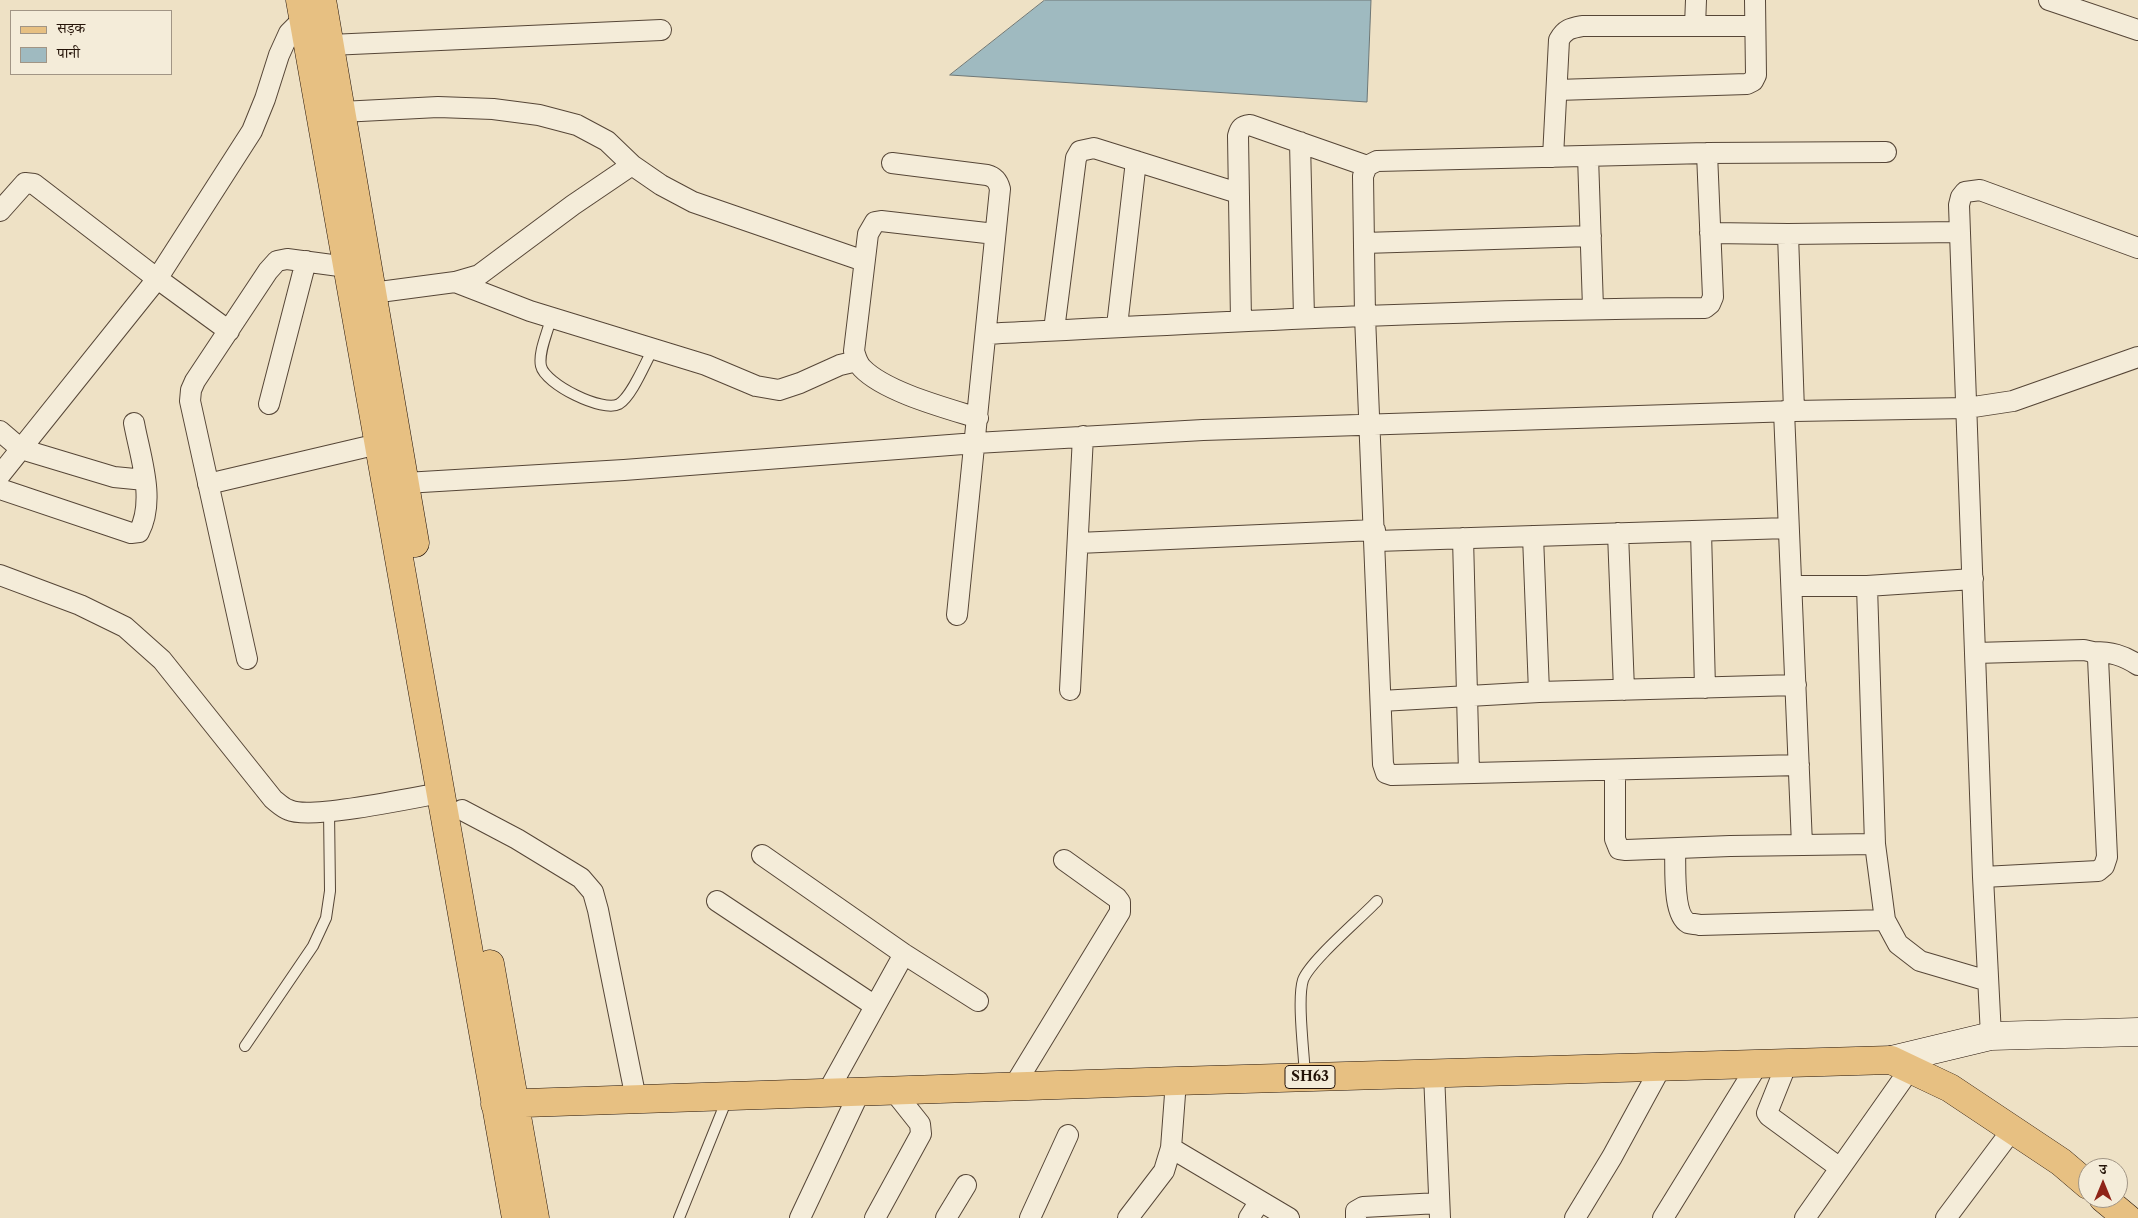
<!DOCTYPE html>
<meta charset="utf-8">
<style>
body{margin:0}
#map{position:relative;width:2138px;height:1218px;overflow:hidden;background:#eee1c5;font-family:"Libre Caslon Text","Noto Serif Devanagari",serif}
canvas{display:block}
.legend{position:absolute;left:10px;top:10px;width:162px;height:65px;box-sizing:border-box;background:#f4ecd9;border:1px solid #a19585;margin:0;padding:6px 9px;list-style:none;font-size:15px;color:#241308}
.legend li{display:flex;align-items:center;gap:10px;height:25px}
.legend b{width:25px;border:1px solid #a19585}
.north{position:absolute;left:2078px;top:1158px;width:50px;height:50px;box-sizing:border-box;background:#f4ecd9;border:1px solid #a19585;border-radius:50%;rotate:0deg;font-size:14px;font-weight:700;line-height:20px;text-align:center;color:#241308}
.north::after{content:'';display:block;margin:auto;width:18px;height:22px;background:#8f2418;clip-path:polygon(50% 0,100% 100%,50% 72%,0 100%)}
</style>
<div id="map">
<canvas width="2138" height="1218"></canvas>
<ul class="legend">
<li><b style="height:6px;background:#e7c082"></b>सड़क</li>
<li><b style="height:14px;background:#9fbac0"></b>पानी</li>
</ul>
<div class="north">उ</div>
</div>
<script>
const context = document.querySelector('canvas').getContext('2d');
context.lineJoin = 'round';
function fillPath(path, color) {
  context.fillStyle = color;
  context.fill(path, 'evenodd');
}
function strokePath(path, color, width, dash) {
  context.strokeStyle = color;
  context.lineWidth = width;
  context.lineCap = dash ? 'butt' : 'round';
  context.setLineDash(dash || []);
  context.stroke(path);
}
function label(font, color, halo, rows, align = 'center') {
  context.font = font + ' "Libre Caslon Text",serif';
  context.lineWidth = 4;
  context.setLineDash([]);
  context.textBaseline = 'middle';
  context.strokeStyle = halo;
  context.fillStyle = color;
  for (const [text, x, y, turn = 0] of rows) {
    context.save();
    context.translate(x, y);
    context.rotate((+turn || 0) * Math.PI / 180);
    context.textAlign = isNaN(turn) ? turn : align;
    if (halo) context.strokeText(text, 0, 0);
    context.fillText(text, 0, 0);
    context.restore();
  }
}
const water = new Path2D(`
 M1045,0H1371L1367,102L950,75Z`);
fillPath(water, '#9fbac0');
strokePath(water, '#6e7776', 1);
const lane = new Path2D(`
 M551,318C548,332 538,352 541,366C545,384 603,413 619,404C632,396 645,363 653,349
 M245,1046L313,946L326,918L330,891L329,811
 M1305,1076C1304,1053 1297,999 1303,980C1310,961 1361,918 1377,901
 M679,1218L727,1099`);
const street = new Path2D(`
 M2049,0L2138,30
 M1695,26L1696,0
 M330,45L661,30
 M1557,90L1747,84L1753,81L1756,75L1755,0
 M341,112L438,107L493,109L539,115L577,125L607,141L632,165L661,185L693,202L864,261
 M1300,142L1304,318
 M1588,156L1593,308
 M1553,157L1559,40C1565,29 1571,28 1582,26H1755
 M892,163L987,175C995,177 998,181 1000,189L957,615
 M0,211L25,183L34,184L151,274L229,331
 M1710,233L1788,234L1960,232
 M1788,234L1794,411
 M1364,243L1591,236
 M455,282L530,311L706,365L756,386L779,390L800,383L840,365L857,361
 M372,293L455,282L479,275L573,205L632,165
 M1241,321L1238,136C1240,128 1242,126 1250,125L1367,166
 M1117,326L1136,161
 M1054,330L1076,158L1080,151L1094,148L1238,193
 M986,334C1225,322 1465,309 1705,308L1710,304L1713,297L1707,153
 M269,404L306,261
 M1784,411L1802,845
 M978,418C946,408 885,392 862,368C857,363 856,357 854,351L868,234L875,222L881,221L995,234
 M0,431L21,449L114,477L145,480
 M0,475L157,279L252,131L265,99L279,55L289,33L311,11
 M405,483L624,470L976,443L1203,430L1794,411L1967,408L2013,401L2138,357
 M208,484L391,441
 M0,489L131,533L139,532C156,500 140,456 134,423
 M1701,531L1705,688
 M1618,533L1624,690
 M1533,536L1539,692
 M1463,538L1469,773
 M1376,541L1788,528
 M1078,543L1375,530
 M0,575L80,605L125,627L162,660L273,799C278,803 283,808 289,810C310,820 412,798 440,793
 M1792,586H1867L1973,579
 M1867,586L1875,844L1885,920L1898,944L1920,961L1988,981
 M2093,652C2111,652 2123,655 2138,665
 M1975,653L2084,650L2093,652L2098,658L2107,857L2104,866L2098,871L1983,877
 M247,659L190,401L191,390L195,381L268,271L277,261L287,259L347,267
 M1070,690L1083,436
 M1381,701L1539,692L1796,685
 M1799,765L1392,775L1386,773L1383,764L1365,316L1363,176L1367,166L1377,161L1707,153L1886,152
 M1615,770V839L1619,849L1626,850L1730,846L1875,844
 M462,810L517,839L581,878L593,892L598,910L636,1099
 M1675,849C1676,866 1672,914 1688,923C1691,924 1697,924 1700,925L1885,920
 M762,855L904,954L978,1001
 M717,901L875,1006
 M1991,1036L1983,877L1959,205L1961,197L1965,192L1980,190L2138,248
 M1787,1063L1767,1113L1769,1116L1840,1168
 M1434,1073L1440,1218
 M1014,1086L1120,912V902L1117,898L1064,860
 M827,1093L904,954
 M1171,1148L1289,1218
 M800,1218L860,1091
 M875,1218L921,1134L920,1124L893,1090
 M946,1218L966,1185
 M1030,1218L1068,1135
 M1128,1218L1164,1171L1171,1148L1176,1081
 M1249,1218L1260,1201
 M1356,1218V1211L1363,1207L1439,1203
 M1575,1218L1612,1157L1661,1067
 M1663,1218L1758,1064
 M1805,1218L1910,1069
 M1946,1218L2012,1130`);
const secondary = new Path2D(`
 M1891,1060L1991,1036L2138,1032`);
const primary = new Path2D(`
 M300,0L516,1218
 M322,0L415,543
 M490,964L535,1218
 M495,1104L1176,1081L1891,1060L1950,1088L2061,1162L2088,1185
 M2103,1198L2127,1218`);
strokePath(lane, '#564637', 12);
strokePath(street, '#564637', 22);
strokePath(secondary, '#241308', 29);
strokePath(primary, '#241308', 29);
strokePath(lane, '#f4ecd9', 10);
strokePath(street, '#f4ecd9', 20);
strokePath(secondary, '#f4ecd9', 28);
strokePath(primary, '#e7c082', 28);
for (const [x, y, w] of [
 [1310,1077,50]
]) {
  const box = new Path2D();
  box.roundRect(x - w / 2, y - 11.5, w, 23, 4);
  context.fillStyle = '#f4ecd9';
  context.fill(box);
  strokePath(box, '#241308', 1);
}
label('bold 14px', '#241308', null, [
 ["SH63",1310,1077]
]);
</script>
